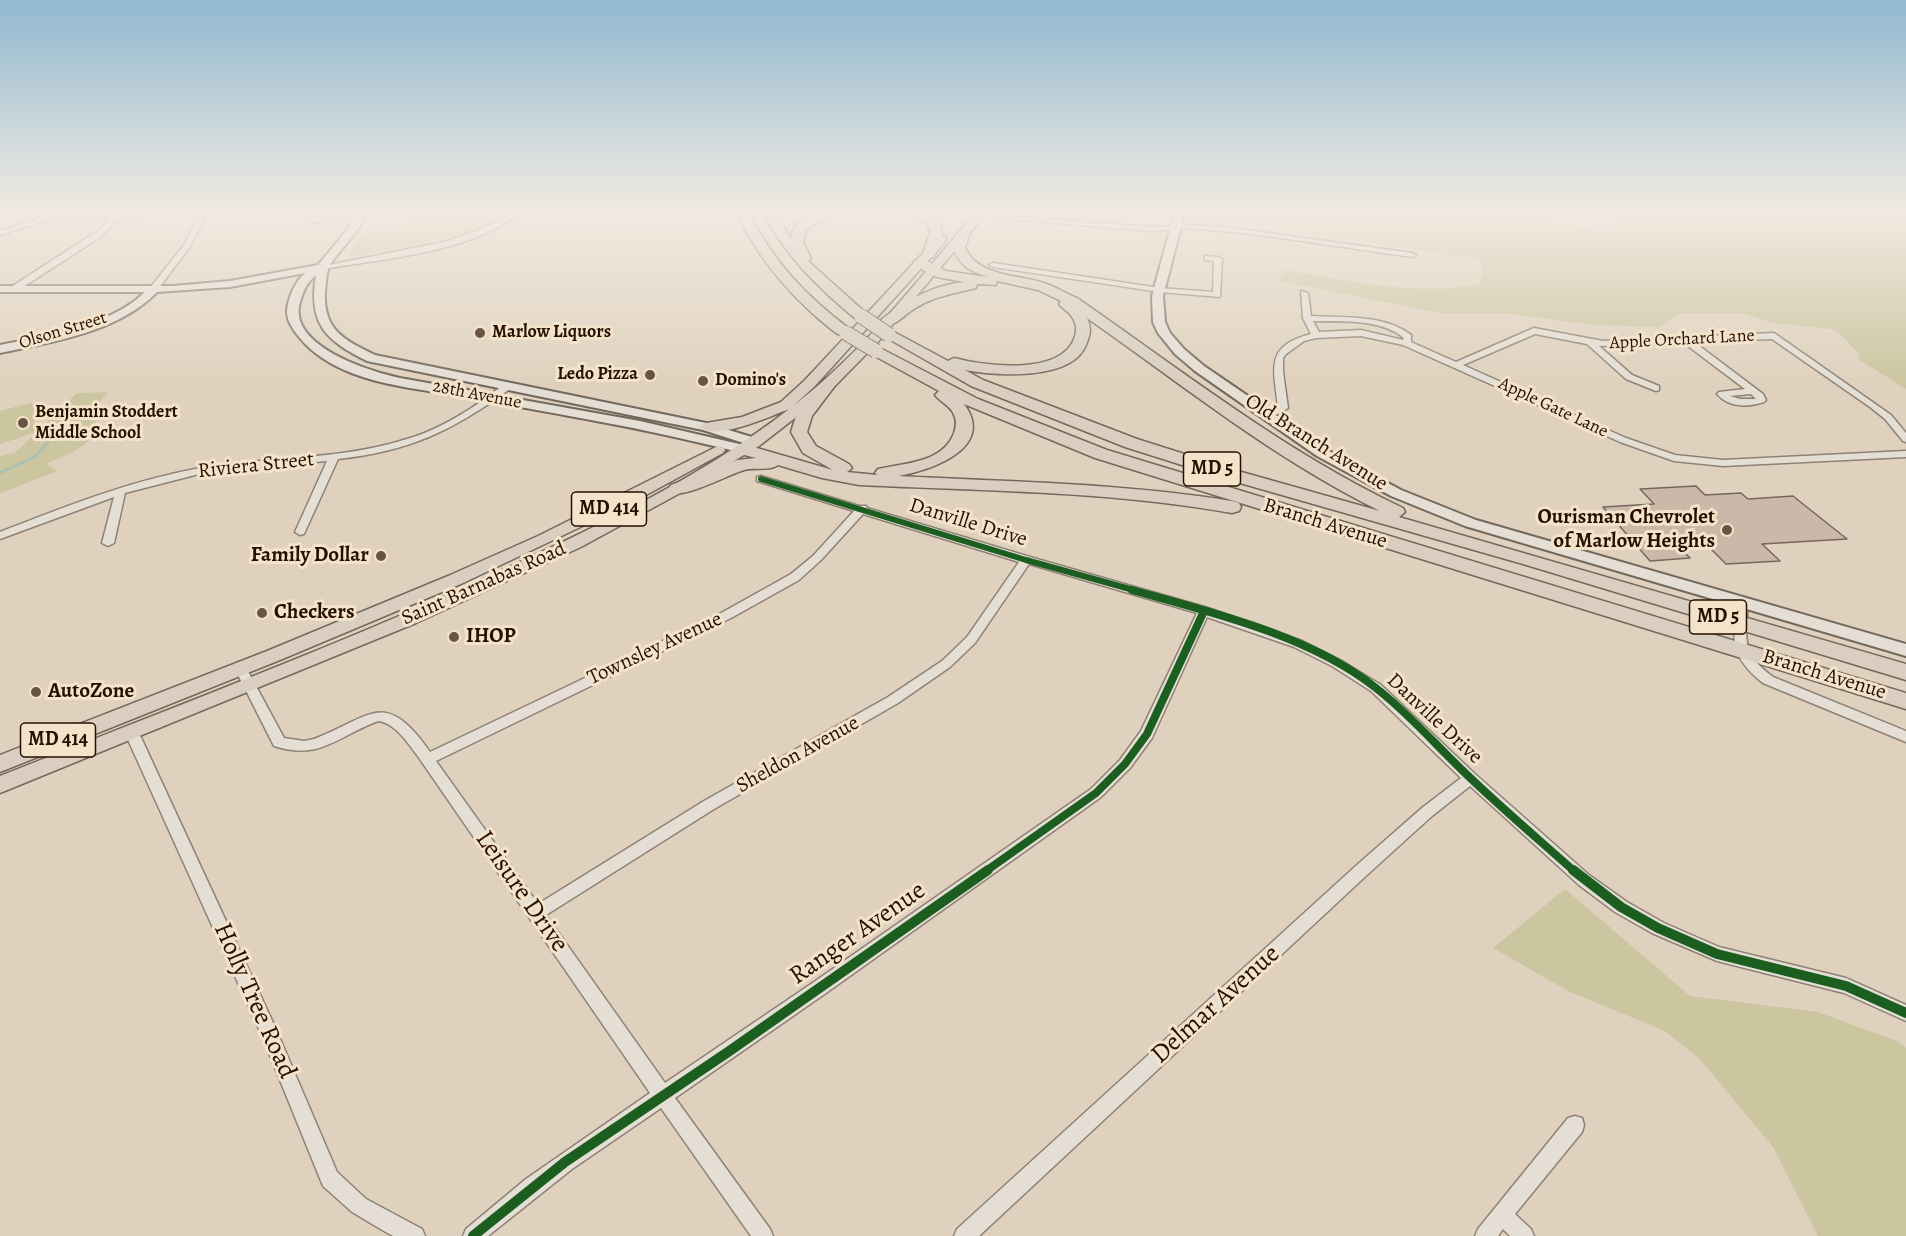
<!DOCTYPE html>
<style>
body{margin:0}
canvas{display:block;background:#dfd1bd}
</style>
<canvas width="1906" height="1236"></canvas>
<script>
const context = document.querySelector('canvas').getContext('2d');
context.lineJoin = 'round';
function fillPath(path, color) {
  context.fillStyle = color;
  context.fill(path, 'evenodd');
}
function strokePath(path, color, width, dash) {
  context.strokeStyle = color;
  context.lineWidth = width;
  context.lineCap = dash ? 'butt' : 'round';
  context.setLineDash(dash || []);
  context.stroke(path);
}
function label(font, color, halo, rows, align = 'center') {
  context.font = font + ' Alegreya,serif';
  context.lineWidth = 6;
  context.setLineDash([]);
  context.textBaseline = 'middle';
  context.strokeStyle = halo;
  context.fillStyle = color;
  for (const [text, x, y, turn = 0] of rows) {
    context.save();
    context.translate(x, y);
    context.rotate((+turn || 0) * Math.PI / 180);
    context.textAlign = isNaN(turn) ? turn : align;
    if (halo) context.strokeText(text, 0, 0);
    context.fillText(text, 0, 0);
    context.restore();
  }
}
fillPath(new Path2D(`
 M410,211H505C472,239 389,249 346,257L363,234L400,231L412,220Z
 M1198,211H1517L1557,223L1611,233L1622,227L1606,211H1906V389L1860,360L1858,353L1841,335L1832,329L1772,323L1742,313L1679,314L1660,327L1593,325L1512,314H1445L1279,281L1285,270C1349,280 1415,297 1479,284L1484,270L1480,259L1301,232L1265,223L1197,220Z
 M108,392C92,410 100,410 94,430C87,450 63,456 46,464L58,471L0,493V456L15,453L77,393Z
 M30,403L35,404L34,433L0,444V411Z
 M1565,889L1690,996L1818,1012L1899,1042L1906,1048V1236H1818L1773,1147L1700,1059L1665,1031L1570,992L1493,948Z`), '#cbc5a0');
strokePath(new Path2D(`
 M0,473L36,456L78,407`), '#aec0af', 3);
const building = new Path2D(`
 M1696,486L1705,495L1741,493L1748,499L1793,496L1847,539L1762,544L1780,561L1726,564L1709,547L1681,549L1690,558L1650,561L1603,507L1654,504L1640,489Z`);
fillPath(building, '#ccb8a9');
strokePath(building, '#73685c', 1.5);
const street = new Path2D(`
 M52,211L98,215L172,211L118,219L102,236L17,291H11V287L96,232L110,219H84L62,215L0,235V231L54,213Z
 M201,211H208L191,245L156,292H150V288L184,245Z
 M515,211H523C471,253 387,258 323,269L319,267L448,241L496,223Z
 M361,213L364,215L363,216L311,223L308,221L311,219Z
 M997,215L1150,227H1167L1178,224L1233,228L1412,253L1416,255L1412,257C1336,247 1259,232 1182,228C1172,228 1161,231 1150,231L995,218V216Z
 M1205,256L1218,257L1222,259L1220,297L1160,292L993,267L989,265L993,263L1160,288L1213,292L1214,261L1205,260Z
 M1301,291L1308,293L1311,316C1343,318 1384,314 1411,335V342L1456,362L1534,328L1603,341L1774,333L1891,415L1906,433V442L1903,441L1885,419L1870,407L1772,339L1694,342L1763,394L1766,400L1764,402C1748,407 1729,408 1717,394L1719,392L1745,389L1684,343L1599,346L1632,375L1659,386V390L1656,391L1626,379L1587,344L1535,334L1463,365L1626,438L1675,455L1723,460L1906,451V457L1723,466L1674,461L1620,442L1403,345L1361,336L1316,338L1304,341L1286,354L1283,358V372L1288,408L1271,418H1265V414L1278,407C1274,368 1264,346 1311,334L1303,318ZM1313,321C1341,322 1380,318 1404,338L1403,340L1361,330L1319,332ZM1751,394L1756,399H1740L1730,396Z
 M507,384L510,385V389C452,431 410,451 338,459L304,534L300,535L295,532L327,461L226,470L195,475L125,493L114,543L108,546L102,543L114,497L0,539V532C64,507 127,482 195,469C265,456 339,461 407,439C431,432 453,420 473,407C484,400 495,389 507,384Z
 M761,476L859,506H866L867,508L1030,557L1208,608L1302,641L1340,660L1381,685L1475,774L1589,875L1627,902L1664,923L1719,947L1846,978L1906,1005V1021L1844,993L1717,961L1652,933L1615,912L1579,885L1470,786L1432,816L1368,874L979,1236H954L957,1229L1358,864L1422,808L1461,778L1371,691L1332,666L1294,647L1207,617L1152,738L1130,768L1101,797L826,993L675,1098L770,1229L773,1236H751L661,1108L572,1169L488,1236H463L466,1229L526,1179L650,1093L417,755C407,742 395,723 378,721C338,736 320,761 274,746L234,667L236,664H244L284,738L304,741L314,739C372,717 384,687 430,752L723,612L791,574L813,556L854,511L757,481V477ZM863,514L1019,562L967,637L942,661L888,697L704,801L538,904L436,761L731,618L799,580L821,560ZM1029,564L1197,613L1141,731L1120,760L1091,789L814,982L665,1083L546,915L714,809L898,703L950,667L975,643Z
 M1742,598L1748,602C1746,640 1740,652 1773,677L1906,731V742L1763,683C1730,657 1733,641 1736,602Z
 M131,726L136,727L138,731L275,1027L337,1172L366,1199L422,1229L425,1236H393L384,1231L352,1212L323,1186L262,1036L124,731L126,727Z
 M1575,1116L1582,1118L1584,1125L1582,1132L1515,1214L1531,1229L1534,1236H1510L1503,1229L1498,1236H1475L1478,1229L1568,1118Z`);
const secondary = new Path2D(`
 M356,211H366C360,233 341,247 330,265C326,271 326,284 325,292C323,330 344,340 375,355L706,423L758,439L760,442L753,446L703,430L367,361C325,340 308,324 316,275C307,282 303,291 300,302C287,346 369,371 400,378L640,421L748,446L750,449L743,453C694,441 646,430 596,421C555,413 513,406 471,398C414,387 334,385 296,333C289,323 285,316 288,304C291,292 296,281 305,273L230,287L157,292C118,332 53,342 0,353V345C45,336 111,326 145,292H0V286H173L230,281L318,265L347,230Z
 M1175,211H1185L1163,296L1165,322L1170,333L1184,349L1204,366L1327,450L1401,490L1476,520L1906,644V656L1465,526L1391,496L1317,456L1195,371L1175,354L1158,333L1153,322L1152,296Z`);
const primary = new Path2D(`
 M977,211H988L878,342L831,390L759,446L682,492L581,547L416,623L0,793V776C164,711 329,649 490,576C594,528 699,479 789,409C772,416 713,442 699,427L706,423L742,417L781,402L805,380L938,237H946V241L815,386L794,405C865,351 919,278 977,211Z
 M718,446L723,447L725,450L723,453L637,500L461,584L280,660L0,772V755L267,651L448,576L538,536Z`);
const highway = new Path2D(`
 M736,211H748C772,261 807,297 851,330L853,333L851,336C839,339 829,327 820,320C784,289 756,255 736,211Z
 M762,211H774L791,239C794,217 814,211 833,211L806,230L803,242L811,258L808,261L866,313L868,316L866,319H856C818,288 785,255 762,211Z
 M907,211C940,211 951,227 934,257L929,258L923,254L930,232L928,224Z
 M964,229L970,233L965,248C979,278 1020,274 1047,284C1057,288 1067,294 1077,298C1184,372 1285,452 1403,508L1405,512L1399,517L1906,664V680L1523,564L1226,479L1125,447L971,386L882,335L884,332H894L948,361L954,358C985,366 1059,376 1074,339C1077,332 1077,324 1072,317C1069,312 1063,309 1059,304L1061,301L1038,290L997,281L996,285L977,284L976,288C953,294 934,296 914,309C904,315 894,328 882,325L880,322L882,319C907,300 933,285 964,282L937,277L915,266L913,263L915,260H925L946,271L988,277C968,270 961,267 953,248L958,233ZM1087,318C1183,385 1274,459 1380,511L1238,471L1137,439L983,380L965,370C996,376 1072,381 1086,345C1090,335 1092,328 1087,318Z
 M876,346L978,399L1107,450L1906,693V709L1095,458L964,404C997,448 930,471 898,476C1010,482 1121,483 1232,501L1239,503L1241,507L1239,511L1232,513C1108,491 984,491 859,485L822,478L778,465C768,472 753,466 741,471C724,477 687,497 671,493L668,489L671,485L737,460L756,458L737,453L734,449L737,445L743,444L833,470L803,453L791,432L796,416L820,384L826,382L834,387L812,416L807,432L816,446L849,464L852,468L847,472L877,475L875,473L878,469C904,463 943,463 954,433C956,427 957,421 954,415C951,406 940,402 935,395L939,391L871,354L868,351Z`);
strokePath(street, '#8d8275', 3);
strokePath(secondary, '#73685c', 4);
strokePath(primary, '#73685c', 3);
strokePath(highway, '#73685c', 3);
fillPath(street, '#e5ded4');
fillPath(secondary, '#e5ded4');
fillPath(primary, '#d9cec0');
fillPath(highway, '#d9cec0');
const highwayBridge = new Path2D(`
 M861,316L889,335
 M846,333L876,351`);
strokePath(highwayBridge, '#73685c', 16, []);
strokePath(highwayBridge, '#d9cec0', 14);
strokePath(new Path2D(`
 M761,479L1026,560L1137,591`), '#1b5e20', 6);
strokePath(new Path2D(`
 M1132,590C1211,612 1311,636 1376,688C1407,712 1434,743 1462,770C1498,805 1537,838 1574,871
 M986,871L1096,793L1125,764L1147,734L1204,611`), '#1b5e20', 8);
strokePath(new Path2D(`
 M1573,870L1621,907L1658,928L1717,954L1846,986L1906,1013
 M473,1236L565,1162L728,1052L988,870`), '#1b5e20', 10);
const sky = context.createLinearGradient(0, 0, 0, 384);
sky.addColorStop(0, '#91b9d1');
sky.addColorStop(0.55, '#f1eae1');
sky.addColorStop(1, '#f1eae100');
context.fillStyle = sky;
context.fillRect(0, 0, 1906, 384);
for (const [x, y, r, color] of [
 [480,333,6,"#675442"],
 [650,375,6,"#675442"],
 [703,381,6,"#675442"],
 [23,423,6,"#675442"],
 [1727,530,6,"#675442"],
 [381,556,6,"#675442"],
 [262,613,6,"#675442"],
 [454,637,6,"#675442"],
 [36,692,6,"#675442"]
]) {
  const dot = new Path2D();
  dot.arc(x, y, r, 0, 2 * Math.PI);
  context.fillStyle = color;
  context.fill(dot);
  strokePath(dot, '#f3e3cb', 2);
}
label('18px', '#271000', '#f3e3cb', [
 ["Olson Street",63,331,-17],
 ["Apple Orchard Lane",1682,340,-3],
 ["28th Avenue",477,395,11],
 ["Apple Gate Lane",1553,408,25]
]);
label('bold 18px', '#271000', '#f3e3cb', [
 ["Marlow Liquors",492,333],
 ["Ledo Pizza",638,375,"right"],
 ["Domino's",715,381],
 ["Benjamin Stoddert",35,413],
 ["Middle School",35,434]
], 'left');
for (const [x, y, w] of [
 [1212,469,57],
 [609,509,75],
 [1718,617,57],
 [58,740,75]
]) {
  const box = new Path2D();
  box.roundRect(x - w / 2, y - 17, w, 34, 4.5);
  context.fillStyle = '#f3e3cb';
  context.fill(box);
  strokePath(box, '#271000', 1.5);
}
label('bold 20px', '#271000', null, [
 ["MD 5",1212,469],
 ["MD 414",609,509],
 ["MD 5",1718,617],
 ["MD 414",58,740]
]);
label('21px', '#271000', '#f3e3cb', [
 ["Old Branch Avenue",1316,443,32],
 ["Riviera Street",256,466,-6],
 ["Danville Drive",968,523,17],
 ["Branch Avenue",1325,524,17],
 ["Saint Barnabas Road",484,584,-24],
 ["Townsley Avenue",655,649,-25],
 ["Branch Avenue",1824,675,17],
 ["Danville Drive",1434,719,43],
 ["Sheldon Avenue",798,755,-29]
]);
label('bold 21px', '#271000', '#f3e3cb', [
 ["Ourisman Chevrolet",1715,518,"right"],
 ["of Marlow Heights",1715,542,"right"],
 ["Family Dollar",369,556,"right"],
 ["Checkers",274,613],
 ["IHOP",466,637],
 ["AutoZone",48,692]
], 'left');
label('26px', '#271000', '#f3e3cb', [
 ["Leisure Drive",521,892,55],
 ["Ranger Avenue",858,934,-35],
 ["Holly Tree Road",254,1001,66],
 ["Delmar Avenue",1216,1005,-42]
]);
</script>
